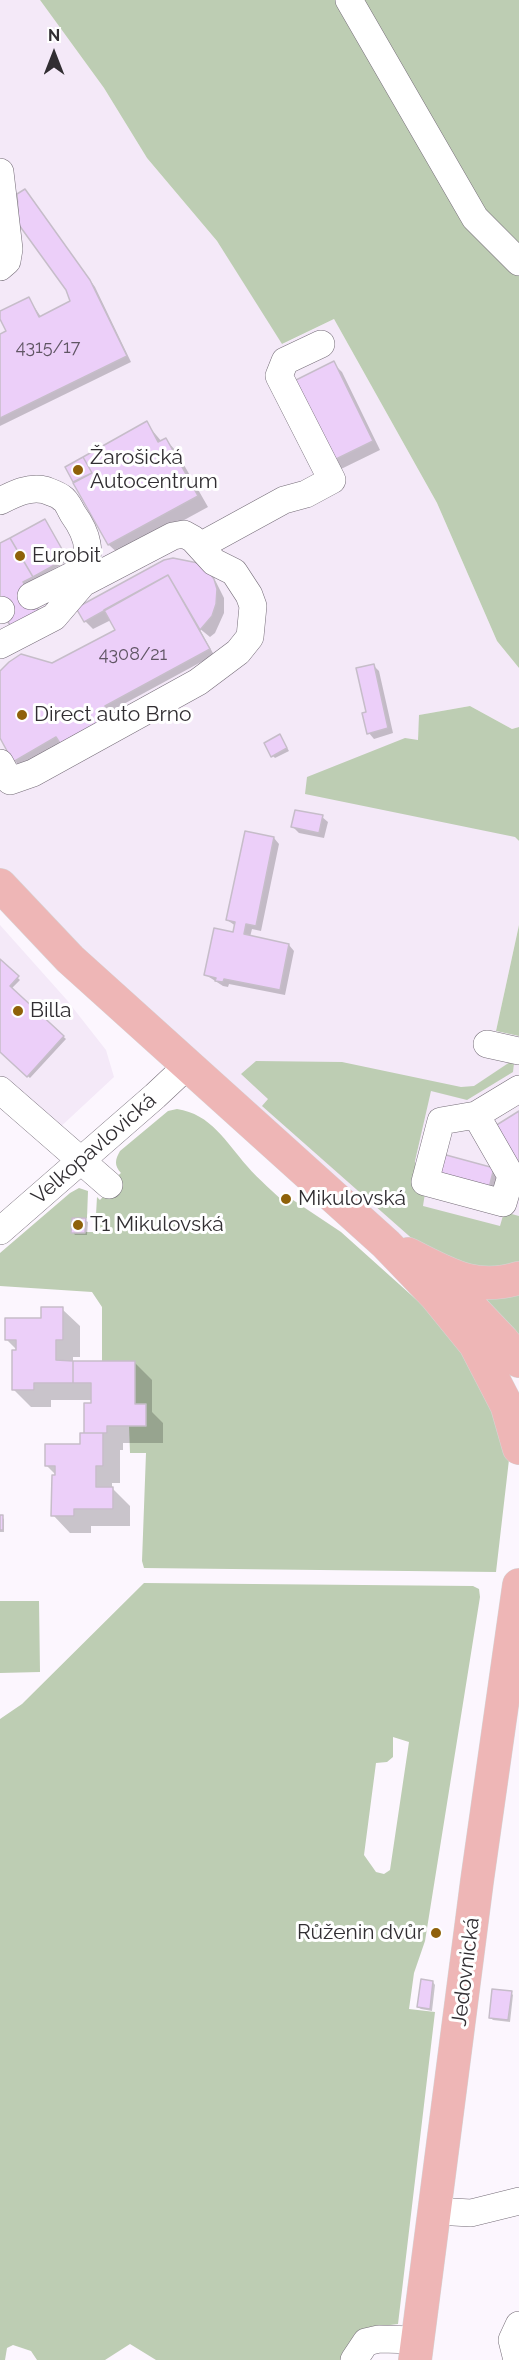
<!DOCTYPE html>
<meta charset="utf-8">
<style>
body{margin:0}
#map{position:relative;width:519px;height:2360px;overflow:hidden;background:#fcf6fe;font-family:Raleway,sans-serif}
canvas{display:block}
.north{position:absolute;left:24px;top:24px;width:60px;height:60px;-webkit-text-stroke:4px #fff;paint-order:stroke;rotate:0deg;font-size:16px;font-weight:700;line-height:24px;text-align:center;color:#312e32}
.north::after{content:'';display:block;margin:auto;width:21px;height:27px;background:#312e32;clip-path:polygon(50% 0,100% 100%,50% 72%,0 100%)}
</style>
<div id="map">
<canvas width="519" height="2360"></canvas>
<div class="north">N</div>
</div>
<script>
const context = document.querySelector('canvas').getContext('2d');
context.lineJoin = 'round';
function fillPath(path, color) {
  context.fillStyle = color;
  context.fill(path, 'evenodd');
}
function strokePath(path, color, width, dash) {
  context.strokeStyle = color;
  context.lineWidth = width;
  context.lineCap = dash ? 'butt' : 'round';
  context.setLineDash(dash || []);
  context.stroke(path);
}
function label(font, color, halo, rows, align = 'center') {
  context.font = font + ' Raleway,sans-serif';
  context.lineWidth = 6;
  context.setLineDash([]);
  context.textBaseline = 'middle';
  context.strokeStyle = halo;
  context.fillStyle = color;
  for (const [text, x, y, turn = 0] of rows) {
    context.save();
    context.translate(x, y);
    context.rotate((+turn || 0) * Math.PI / 180);
    context.textAlign = isNaN(turn) ? turn : align;
    if (halo) context.strokeText(text, 0, 0);
    context.fillText(text, 0, 0);
    context.restore();
  }
}
fillPath(new Path2D(`
 M0,0H40L104,88L147,158L217,241L283,344L334,319L437,503L497,641L519,668V727L512,729L470,706L420,715L418,740L519,841V925L496,1031L519,1036V1278L432,1266L0,885Z
 M0,925L66,999L106,1050L114,1077L56,1131L0,1081Z`), '#f4e9f8');
fillPath(new Path2D(`
 M40,0H519V668L497,641L437,503L334,319L282,344L217,241L147,158L104,88Z
 M470,706L512,729L519,727V841L515,837L305,794L307,777L405,738L418,740L419,715Z
 M519,925V1036L496,1031Z
 M256,1061L342,1062L461,1087L474,1086L510,1062L514,1063L513,1072L467,1100L431,1091L415,1161L417,1190L425,1193L423,1206L500,1226L504,1212L519,1216V1269L487,1275L425,1250L262,1106L268,1099L241,1074Z
 M177,1109C211,1114 226,1142 247,1166C259,1180 274,1192 287,1205L293,1200L341,1232L449,1329L480,1369L510,1451L496,1572L144,1568L142,1561L146,1453H130L129,1426H146V1404H135V1361H102V1307L92,1292L0,1286V1253L70,1193L79,1188L88,1191L87,1218H72L71,1232H95L97,1197L100,1200L117,1182L114,1179L121,1173C114,1165 115,1160 120,1151L168,1111Z
 M519,1290V1341L483,1295Z
 M144,1583L473,1586L479,1589L480,1597L425,1941L414,1973L409,2009L435,2012L398,2324L367,2328L344,2360H156L130,2344L105,2360H37L31,2351L13,2345L7,2348L5,2360H0V1719L22,1704ZM393,1737L409,1742L390,1870L384,1874L376,1872L364,1855L376,1763L387,1762L393,1757Z
 M0,1601H39L40,1672L0,1673Z`), '#bdcdb3');
fillPath(new Path2D(`
 M30,196L95,287L131,362L0,426V336L8,332L0,313L29,299L41,317L72,302Z
 M333,363L342,372L380,450L339,470L331,462Z
 M146,423L162,442L166,440L176,451L208,507L120,555L109,545L67,467Z
 M47,523L68,561L24,585L0,546Z
 M185,560L197,564L207,572L216,582L224,598V613L215,633L210,637L199,628L214,655L109,712L117,727L20,767L15,761L0,735V678L52,665L117,630L111,620L93,629L85,621L164,562Z
 M374,666L379,671L393,733L374,739L369,733L367,713Z
 M282,739L289,751L275,758L273,756Z
 M322,817L328,822L324,838L299,833L293,827Z
 M274,838L279,844L261,931L252,929L250,937L289,945L294,951L285,995L229,984L228,987L223,986L206,975L235,934L236,926L227,920Z
 M0,961L20,980L11,989L66,1039L30,1078L0,1051Z
 M425,1151L493,1169L499,1175L494,1193Z
 M85,1220L88,1222L87,1235H75L73,1232Z
 M62,1309L80,1326V1357H73V1362L135,1363L152,1380V1412L163,1423V1443H123V1450H120V1483H112V1488L130,1506V1526H91V1533H70L53,1515L58,1477L46,1465L82,1445L93,1400H51V1407H31L13,1389L18,1351L6,1339Z
 M0,1516L4,1519V1532H0Z
 M433,1982L435,1985L432,2011L421,2009L418,2007Z
 M511,1993L513,1995L510,2022L493,2020L490,2017Z`), '#0003');
const building = new Path2D(`
 M25,189L90,280L127,356L0,418V334L6,331L0,319V311L29,297L39,317L70,301L66,290L19,225L17,194Z
 M334,361L373,441L330,462L290,383Z
 M147,421L158,442L166,438L198,496L108,545L73,483L92,473L83,457Z
 M83,457L92,473L73,482L65,467Z
 M45,519L67,558L33,577L10,538Z
 M10,538L33,577L23,582L39,611L11,627L0,608V543Z
 M173,558L198,563L208,571L214,579L217,589L216,604L212,616L200,630L168,575L84,622L76,608L164,560Z
 M168,575L210,649L105,706L113,721L63,748L56,737L13,762L0,738V671L9,662L21,654L52,663L115,630L104,610Z
 M374,664L388,728L367,734L362,713L366,712L356,668Z
 M280,734L287,748L271,757L264,743Z
 M295,810L323,815L319,833L291,827Z
 M245,831L274,837L256,926L246,924L244,934L289,944L280,990L224,979L223,982L215,981L216,978L204,975L214,928L233,932L235,922L226,920Z
 M0,959L19,976L10,986L64,1036L27,1077L0,1052Z
 M519,1111V1162L518,1163L495,1126Z
 M424,1149L494,1168L489,1188L418,1169Z
 M72,1218H86L85,1233H71Z
 M41,1307H63V1340H56V1360L73,1361V1383H34V1390H12V1350H16V1340H5V1318H41Z
 M73,1361H135V1404H146V1426H107V1433H84V1403H91V1383H73Z
 M80,1433H103V1466H96V1487H113V1509H74V1516H51L52,1475H55V1466H45V1444H80Z
 M0,1515H3V1530H0Z
 M421,1979L433,1981L430,2009L417,2007Z
 M492,1989L512,1991L508,2020L489,2018Z`);
fillPath(building, '#eccff9');
strokePath(building, '#c6bdc9', 1.5);
const minor = new Path2D(`
 M349,0L475,218L519,262
 M0,172L9,249L7,261L0,267
 M0,501C14,494 29,486 45,490C50,492 59,495 62,498C67,501 70,509 73,514C86,532 96,556 77,573L31,596
 M200,546L284,500L306,494L332,480L279,376L285,361L321,344
 M0,610H1
 M0,645L54,617L83,583L173,536L184,534L193,539L214,562L234,572L249,595L253,606L250,637L238,652L198,682L33,773L10,781L0,763
 M487,1044L519,1051
 M0,1090L109,1185
 M476,1115L511,1176L503,1203L425,1182L441,1121L476,1115L519,1089
 M0,1231L155,1096L187,1066
 M435,2211L471,2213L519,2201
 M354,2360L366,2342L379,2339L418,2340
 M517,2360L512,2340L519,2325`);
const major = new Path2D(`
 M0,885L70,959L386,1244L436,1296L475,1344L507,1406L519,1448
 M408,1254C447,1273 474,1292 519,1278
 M463,1299L502,1340L519,1361
 M415,2360L477,1881L519,1585`);
strokePath(minor, '#756d78', 28);
strokePath(major, '#d6d5d6', 34);
strokePath(minor, '#fff', 27);
strokePath(major, '#eeb6b6', 33);
for (const [x, y, r, color] of [
 [78,470,6,"#8f610a"],
 [20,556,6,"#8f610a"],
 [22,715,6,"#8f610a"],
 [18,1011,6,"#8f610a"],
 [286,1199,6,"#8f610a"],
 [78,1225,6,"#8f610a"],
 [436,1933,6,"#8f610a"]
]) {
  const dot = new Path2D();
  dot.arc(x, y, r, 0, 2 * Math.PI);
  context.fillStyle = color;
  context.fill(dot);
  strokePath(dot, '#fff', 2);
}
label('18px', '#605664', null, [
 ["4315/17",48,348],
 ["4308/21",133,655]
]);
label('21px', '#312e32', '#fff', [
 ["Žarošická",90,458],
 ["Autocentrum",90,482],
 ["Eurobit",32,556],
 ["Direct auto Brno",34,715],
 ["Billa",30,1011],
 ["Mikulovská",298,1199],
 ["T1 Mikulovská",90,1225],
 ["Růženin dvůr",424,1933,"right"]
], 'left');
label('21px', '#312e32', '#fff', [
 ["Velkopavlovická",94,1149,-41],
 ["Jedovnická",466,1972,-83]
]);
</script>
